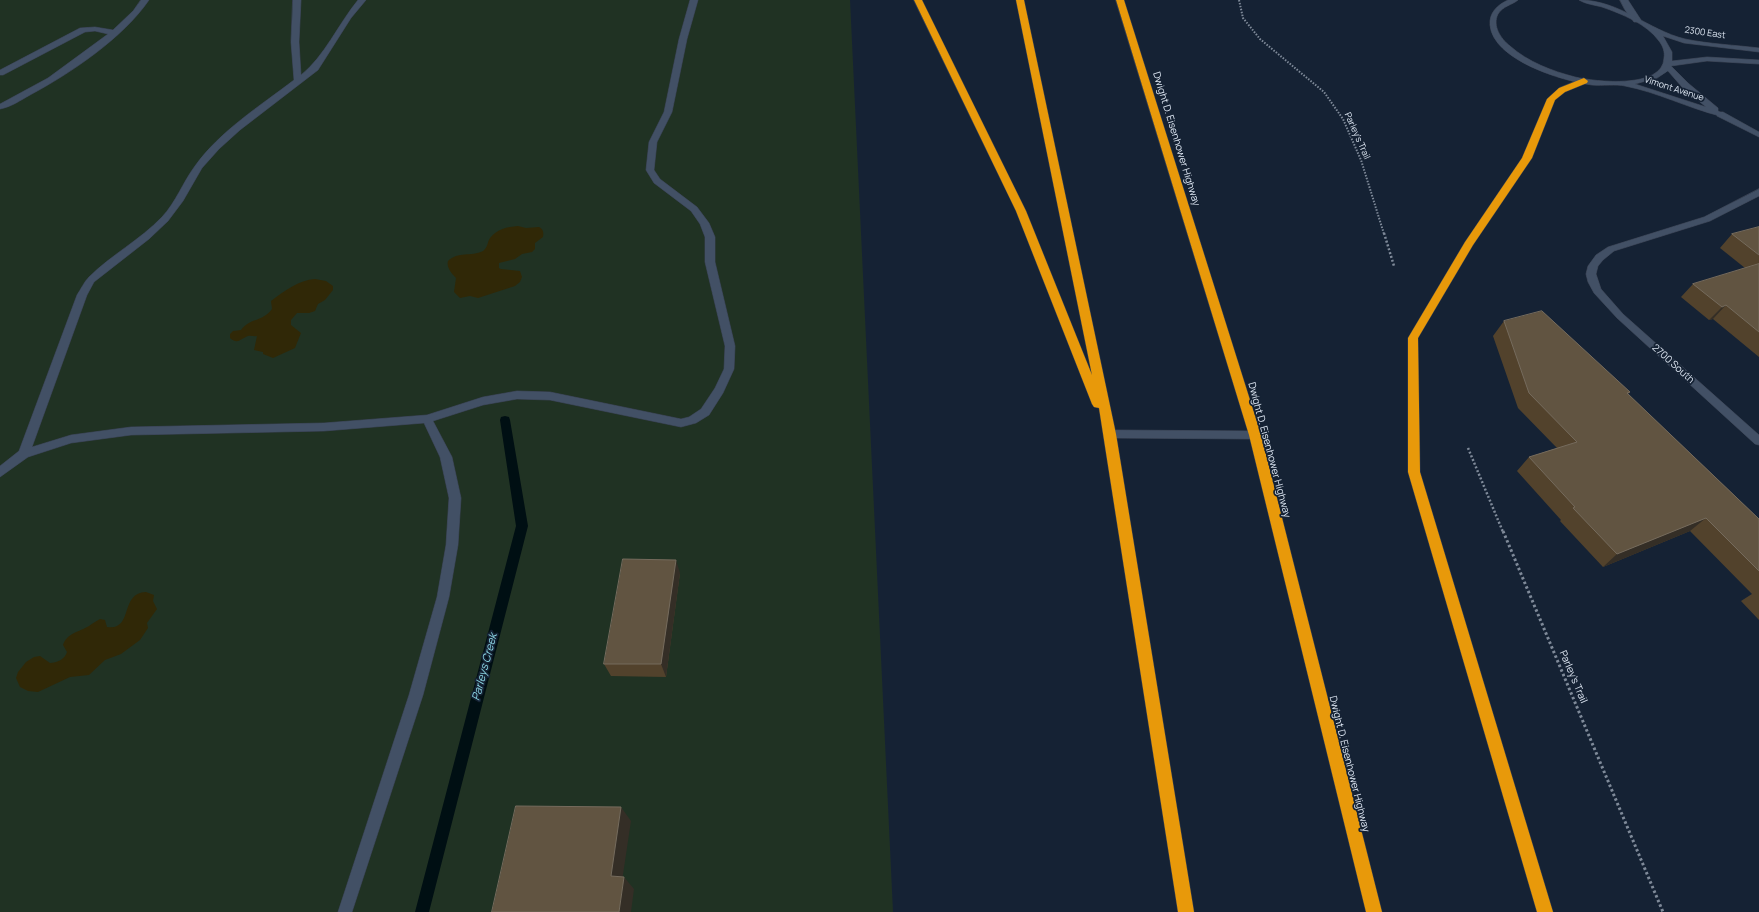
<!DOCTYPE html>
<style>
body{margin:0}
canvas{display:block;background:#152234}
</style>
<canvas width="1759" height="912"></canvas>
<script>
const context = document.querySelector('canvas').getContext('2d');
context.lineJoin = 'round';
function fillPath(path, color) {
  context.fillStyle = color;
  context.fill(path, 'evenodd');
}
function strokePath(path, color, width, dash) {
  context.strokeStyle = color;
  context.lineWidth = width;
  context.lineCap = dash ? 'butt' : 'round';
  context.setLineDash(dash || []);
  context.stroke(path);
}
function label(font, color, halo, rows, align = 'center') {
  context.font = font + ' Manrope,sans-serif';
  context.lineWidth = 3.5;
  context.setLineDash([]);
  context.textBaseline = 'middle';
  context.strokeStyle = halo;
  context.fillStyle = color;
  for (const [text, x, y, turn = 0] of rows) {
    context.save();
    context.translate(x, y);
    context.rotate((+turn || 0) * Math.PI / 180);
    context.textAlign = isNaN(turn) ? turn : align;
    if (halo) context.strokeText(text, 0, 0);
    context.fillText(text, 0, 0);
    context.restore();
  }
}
fillPath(new Path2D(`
 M0,0H850L893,912H0Z`), '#203223');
fillPath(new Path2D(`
 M518,226L526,228L539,227C543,229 544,232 543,237L535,243V249L532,252L522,254L515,259L499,263V268L501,269L520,271L522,277L520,282L515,286L478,298L470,296L460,298L454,292L456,278C452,274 446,267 448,261C458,251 471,257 483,251C488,247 487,243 490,238C497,229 507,227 518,226Z
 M315,279L326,281L333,286V290L325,300L318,304L315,311L309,313H297L291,320V325L301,333L295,348L273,358L263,354V352L254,350L257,336C254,337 251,335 248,336C240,339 238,345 230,338V334L233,331L241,330C251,317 261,323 272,309L271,301C284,291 299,280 315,279Z
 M146,592L154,595L153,601L157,609L147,623L148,628L140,640L121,654L105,660L89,675L70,677L38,692L28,691L20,687L16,678L18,672L26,662L34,657L40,656L50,663C57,663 65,659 67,652L63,645C67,633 79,632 89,626C92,624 96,621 100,619L105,620L107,627C134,631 119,593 146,592Z`), '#302807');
fillPath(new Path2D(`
 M505,416L509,417L510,420L528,526L429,912H415L516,526L500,420L501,417Z`), '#000f13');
const service = new Path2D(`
 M141,0H149C123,38 71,73 30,95C21,100 11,107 0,109V104L48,78L108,34L95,31L85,32L3,75H0V70L80,28L95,27L113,30L133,11Z
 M293,0H301L299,42L301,75C324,57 339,23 358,0H366L351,18L318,70L240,130L219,149L202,168L183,201L168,221L149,239L94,282L87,295L32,447L71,435L131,427L324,423L427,415L483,397L517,391L550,392L681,419L689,417L701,409L715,388L724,369L725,346L705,262V237L700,224L691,211L654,183L646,170L649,142L664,112L679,39L690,0H698L687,39L672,112L657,142L654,170L660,179L697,207L709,223L715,237V262L735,346L734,369L723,393L709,415L696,423L681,427L550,400L517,399L483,405L433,421L452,457L461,498L458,545L449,597L423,695L352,912H338L409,695L437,597L446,545L449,498L440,457L424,423L324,431L131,435L71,443L28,457L0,477V466L19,451L77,295C81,289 84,282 89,277C111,255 140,240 162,217C176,202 183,182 195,166C220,131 260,106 294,80L291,42Z
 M1110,430L1255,431L1259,432L1260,435L1259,438L1255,439L1110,438L1106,437L1105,434L1106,431Z`);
const tertiary = new Path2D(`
 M1620,0H1628L1641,20L1640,22H1634L1625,10Z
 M1717,112H1723L1759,132V137L1717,116Z
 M1759,189V196L1710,221L1614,251L1603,260L1598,266L1596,274L1601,289L1623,314L1759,435V445L1755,444L1617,318L1594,293L1588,282L1586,274L1588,266L1596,255L1608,247L1704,217Z`);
const secondary = new Path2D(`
 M1508,0H1518C1512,5 1503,6 1498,14C1492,26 1501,39 1510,46C1528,62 1552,71 1575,77C1596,82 1663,89 1664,58C1665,52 1663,46 1659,41C1647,24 1622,14 1602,7C1595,5 1585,4 1579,0C1620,0 1648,30 1685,39C1709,44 1735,45 1759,48V52L1684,43L1663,36L1672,52V61L1707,57L1759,60V64L1707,61L1671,66L1688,83L1718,108V111L1724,114L1720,116C1688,108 1657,92 1625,86C1617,84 1602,86 1592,85C1562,81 1493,60 1490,25C1489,13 1497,5 1508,0ZM1668,71L1682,87L1706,107L1635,84L1657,78Z`);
const motorway = new Path2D(`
 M914,0H922L1026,211L1092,375L1016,0H1024L1116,434L1194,912H1178L1099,408L1094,407L1092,404L1016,211Z
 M1116,0H1124L1261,435L1382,912H1366L1249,435Z
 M1584,78L1588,81L1587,83L1565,92L1555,100L1532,158L1473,245L1418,338L1420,472L1553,912H1537L1408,472V338L1465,242L1522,158L1547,99L1559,88Z`);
strokePath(service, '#373f4f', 1);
strokePath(tertiary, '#373f4f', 1);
strokePath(secondary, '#373f4f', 1);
strokePath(motorway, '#373f4f', 1);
strokePath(new Path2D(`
 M1239,0L1243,18L1260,39L1324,92L1343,119L1361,160L1384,234`), '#7f8a99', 2, [1.5, 1.5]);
strokePath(new Path2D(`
 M1384,233L1394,266
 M1468,448L1503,532`), '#7f8a99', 2.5, [2, 2]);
strokePath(new Path2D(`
 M1503,531L1663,912`), '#7f8a99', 3, [2.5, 2.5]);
fillPath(service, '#425065');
fillPath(tertiary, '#425065');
fillPath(secondary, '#425065');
fillPath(motorway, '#e8990a');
fillPath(new Path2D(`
 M1759,227V357L1713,319L1709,320L1681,297L1693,284L1745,268L1720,248L1732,234Z
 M1504,321L1630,392L1628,394L1759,519V620L1741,601L1752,594L1690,531L1603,567L1560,521L1561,520L1517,471L1529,457L1557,448L1518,408L1493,336Z
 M680,573L666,677L611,676L604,664Z`), '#52422c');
fillPath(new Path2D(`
 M1726,305L1713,319L1709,320L1722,307Z
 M1706,518L1690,531L1603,567L1617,554Z
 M676,560L680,573L666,677L661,664Z
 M621,807L631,821L621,888L611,876Z
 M624,877L634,889L631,912H619Z`), '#342e26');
const building = new Path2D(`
 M1759,227V255L1732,234Z
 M1759,264V332L1726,305L1722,307L1693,284Z
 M1542,311L1630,392L1627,393L1759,519V571L1706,518L1617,554L1573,508L1575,507L1529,457L1577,442L1529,393L1504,321Z
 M623,559L676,560L661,664H604Z
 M516,806L621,807L611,876L624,877L619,912H492Z`);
fillPath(building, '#615441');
strokePath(building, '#756b5d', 1);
label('9px', '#dde6f2', '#152234', [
 ["2300 East",1705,33,8],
 ["Vimont Avenue",1674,89,18],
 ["Parley's Trail",1357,136,66]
]);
label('10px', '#dde6f2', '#152234', [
 ["Dwight D. Eisenhower Highway",1176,139,73],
 ["2700 South",1673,364,42],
 ["Dwight D. Eisenhower Highway",1269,450,75],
 ["Parley's Trail",1573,677,67],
 ["Dwight D. Eisenhower Highway",1349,764,76]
]);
label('italic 11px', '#8cd8e6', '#152234', [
 ["Parleys Creek",485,667,-75]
]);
</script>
